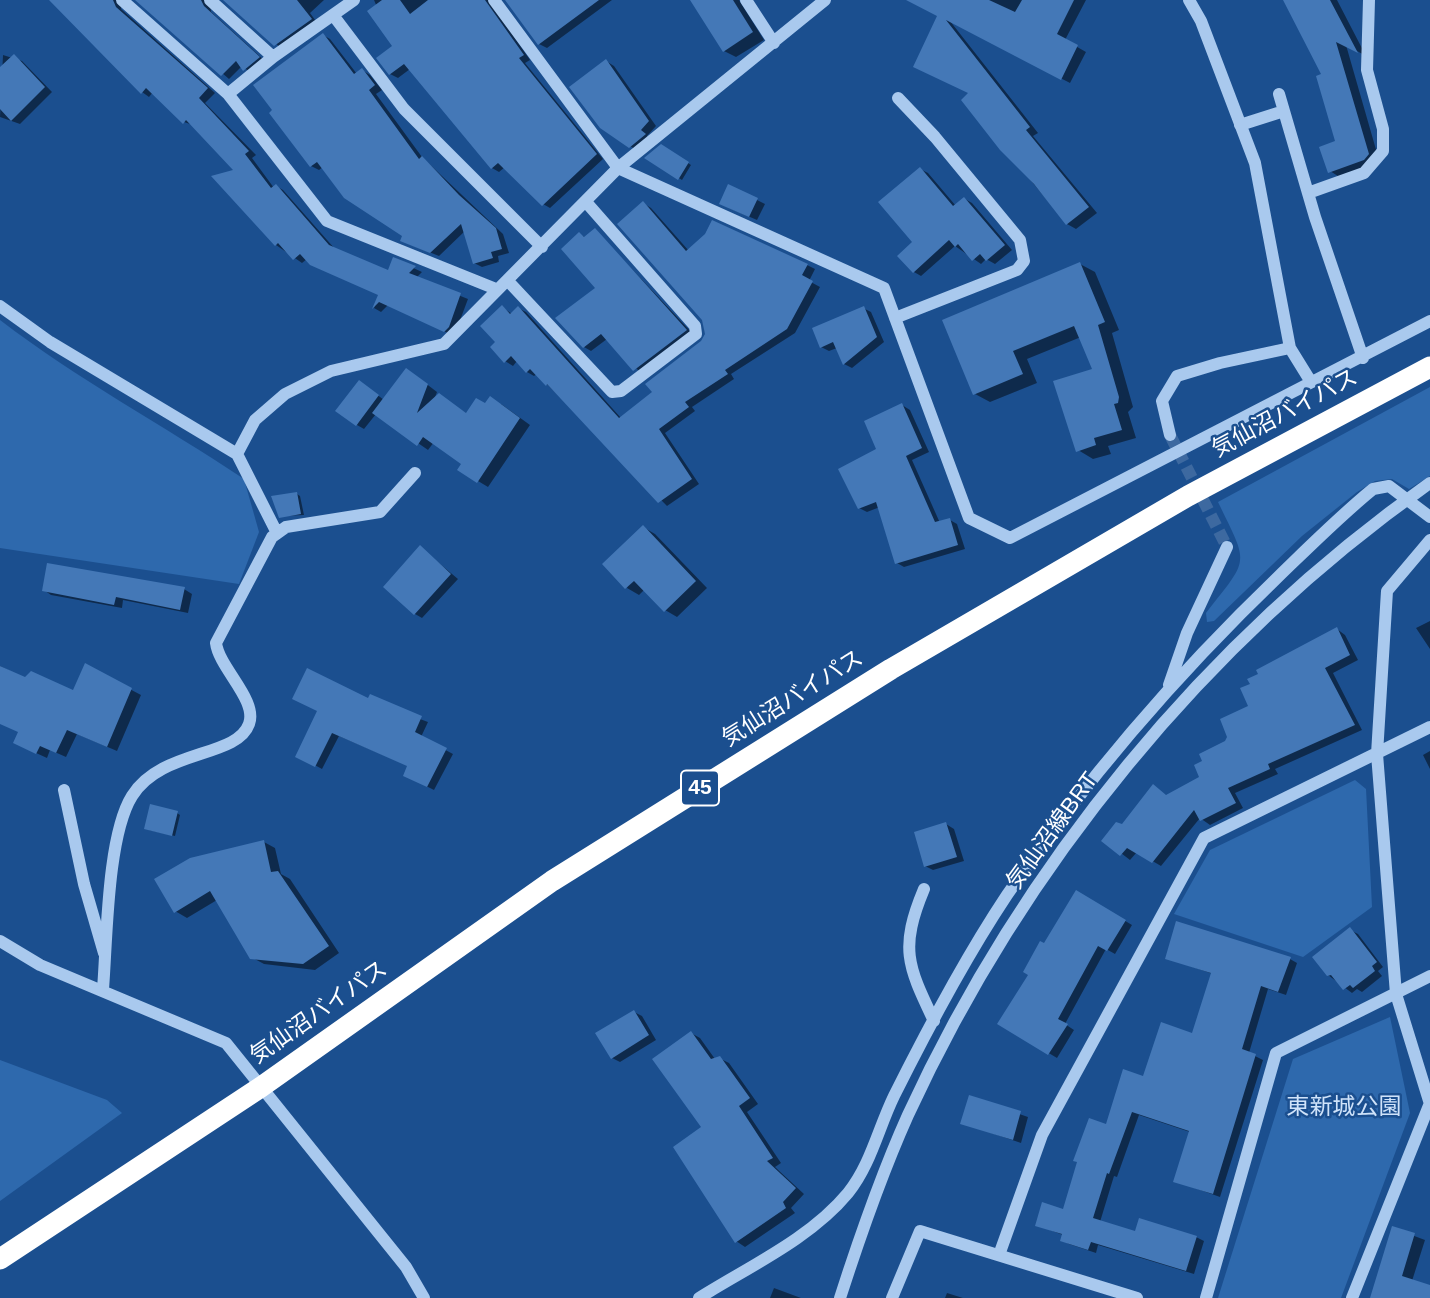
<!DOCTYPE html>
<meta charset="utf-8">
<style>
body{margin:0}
canvas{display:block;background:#1b4f8f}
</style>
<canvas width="1430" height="1298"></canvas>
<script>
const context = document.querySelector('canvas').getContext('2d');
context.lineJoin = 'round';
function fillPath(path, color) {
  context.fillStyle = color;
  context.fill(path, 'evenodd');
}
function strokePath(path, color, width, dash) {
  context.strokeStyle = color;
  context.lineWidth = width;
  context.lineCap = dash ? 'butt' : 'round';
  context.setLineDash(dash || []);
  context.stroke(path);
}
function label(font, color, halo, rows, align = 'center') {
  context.font = font + ' Helvetica,"Noto Sans JP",sans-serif';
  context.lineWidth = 5;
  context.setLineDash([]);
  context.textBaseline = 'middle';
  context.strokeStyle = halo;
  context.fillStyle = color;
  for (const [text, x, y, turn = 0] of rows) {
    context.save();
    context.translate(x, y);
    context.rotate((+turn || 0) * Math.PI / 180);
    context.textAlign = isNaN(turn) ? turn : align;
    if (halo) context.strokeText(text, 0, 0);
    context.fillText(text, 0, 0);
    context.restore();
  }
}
fillPath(new Path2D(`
 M0,320C77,379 163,425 244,479L259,532L239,584L0,548Z
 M1430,387V476L1409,489L1392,479L1375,481L1357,492L1302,536L1214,621L1207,622L1206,613C1250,557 1249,566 1218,502Z
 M1355,780L1366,789L1372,907L1303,957L1174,914L1210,850Z
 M1390,1017L1410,1113L1341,1298H1218L1293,1059Z
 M0,1060L107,1100L122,1113L0,1201Z`), '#2e69ad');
fillPath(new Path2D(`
 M50,0H123L121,9L215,93L205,103L256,155L252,158L274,188L276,186L283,190L335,249L389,273L394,259L422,272L416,278L468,299L456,331L452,335L388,305L381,312L374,308L380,295L307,259L302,263L276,245L236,170L193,125L184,122L153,92L149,97L142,92Z
 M138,0H210L211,12L266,62L251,73L242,66L229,79Z
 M226,0H324L310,13L318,24L282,49Z
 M374,0H495L492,5L530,60L525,63L603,159L550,208L543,204L505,167L499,172L492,168L410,69L398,78L390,74L394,47Z
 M507,0H612L547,48L539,44Z
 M692,0H739L764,40L736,57L724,51Z
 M924,0H1086L1065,40L1086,52L1070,83L950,21L1038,133L1033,136L1097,213L1076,229L1067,224L964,100L970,94L939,16Z
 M1284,0H1337L1366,56L1346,45L1379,160L1341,178L1330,171L1337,142L1324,75Z
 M323,35L330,39L357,74L362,70L370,75L382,90L376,94L422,157L503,234L509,253L498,256L499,262L482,267L474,263L465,231L439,256L409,244L404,235L323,167L319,170L311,166Z
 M3,55L22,61L52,92L20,124L0,117Z
 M606,61L614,66L656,126L647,136L652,139L638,151L630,146Z
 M662,146L691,165L682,180L647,158Z
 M920,169L928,173L956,206L965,199L972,203L1012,250L995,264L986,259L981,264L955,246L921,276L914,272Z
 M729,186L765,204L757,220L729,208Z
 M643,203L651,208L689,251L807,265L815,269L809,281L820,287L795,333L731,374L734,379L692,407L695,411L665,433L699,484L667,506L537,374L534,376L527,372L517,361L513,366L505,361L498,342L502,307L512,314L518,308L526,312L621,418L654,392L706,339L703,319Z
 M595,230L693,334L642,374L607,339L591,351L584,347L598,288L579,234L586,238Z
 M1080,264L1095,272L1119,330L1112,333L1133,407L1128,412L1136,438L1108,446L1111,454L1093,459L1078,450L1094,371L1081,337L1027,359L1037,383L990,402L975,394Z
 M863,308L871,312L884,342L852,368L844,364L837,348L829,351L821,347Z
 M416,376L437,392L434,400L439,395L467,414L501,404L530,425L488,487L478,481L463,464L434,442L428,450L376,414L364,429L357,425L367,387L384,400Z
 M902,405L910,410L929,452L912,460L940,523L950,520L957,524L965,549L904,567L897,563L880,507L867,512L859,508L879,450Z
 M297,494L300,496L304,515L280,516Z
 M643,527L655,534L707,588L677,617L665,610L645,589L639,595L627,588Z
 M421,548L458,579L422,618L415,614Z
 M184,589L192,594L188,613L123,600L122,608L51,595L44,590Z
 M1430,621V649L1416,628Z
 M1337,629L1345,635L1358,660L1333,673L1362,730L1275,769L1278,774L1235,793L1243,808L1210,825L1200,818L1161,866L1137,852L1130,860L1104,840L1167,796L1202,778L1251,707Z
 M0,666L26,679L74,692L86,666L141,695L117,751L77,734L66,757L50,750L47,758L25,748L20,732L0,723Z
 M369,700L428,722L421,737L453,754L434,790L412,779L409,766L339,736L322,769L298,756L319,711Z
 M1430,751V769L1423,755Z
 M177,813L180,815L175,836L149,830Z
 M946,824L954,829L964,861L933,870L925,866Z
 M264,842L275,848L281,874L290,879L339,953L315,970L264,964L251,957L217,900L187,918L175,911Z
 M1077,892L1132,925L1115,954L1106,949L1065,1024L1074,1030L1057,1058L1000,1024Z
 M1350,930L1358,934L1383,967L1378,971L1382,976L1362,992L1357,989L1352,993L1328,975Z
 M1167,958L1290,959L1297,963L1286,995L1268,989L1249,1053L1263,1060L1220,1197L1175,1181L1190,1132L1139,1115L1117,1177L1114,1176L1100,1222L1136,1233L1196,1237L1204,1241L1194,1274L1098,1245L1096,1253L1069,1244L1062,1240L1063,1235L1037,1225L1064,1211L1107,1126L1144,1078L1193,1035L1213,974Z
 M634,1012L642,1016L656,1040L620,1062L612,1058Z
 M691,1033L700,1038L715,1059L719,1058L729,1063L758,1104L747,1112L781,1163L775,1167L804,1194L791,1208L795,1213L745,1247L736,1241L703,1128Z
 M970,1097L1028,1117L1021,1143L962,1123Z
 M1393,1228L1425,1240L1412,1281L1430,1286V1298H1372Z
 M774,1288L801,1298H770Z
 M947,1293L963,1298H945Z`), '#0007');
fillPath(new Path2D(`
 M49,0H113L116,7L208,88L199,98L249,151L245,154L271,188L276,184L329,245L388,270L393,257L416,266L409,273L461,293L449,327L444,332L379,302L372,309L378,295L310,265L300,254L293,260L278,243L275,246L211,176L233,170L186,120L183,124L146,88L141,94Z
 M135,0H201L204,6L260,57L243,71L236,61L221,76Z
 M223,0H297L312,19L274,46Z
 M382,0H400L410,14L428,0H485L524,55L519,58L597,154L542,206L498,163L491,169L404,64L389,75L376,58L392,46L367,11Z
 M505,0H599L538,45Z
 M690,0H733L753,32L723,52Z
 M906,0H989L1015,12L1022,0H1074L1057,34L1078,45L1061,80L946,20L1030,127L1026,130L1089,207L1066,225L1034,184L1000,150L961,100L968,93L913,67L937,16Z
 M1283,0H1330L1358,53L1336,42L1369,154L1364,160L1328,173L1319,147L1335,141L1316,76L1321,74Z
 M323,33L354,74L362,68L375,85L369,90L419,159L422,156L459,195L496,228L502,249L491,252L493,258L473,264L461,224L430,253L400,241L402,236L344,198L317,162L310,167L269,113L272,110L253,85Z
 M14,54L45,87L11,121L0,109V67Z
 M606,59L649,121L641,130L646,134L629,148L600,128L569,87Z
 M661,144L689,162L678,180L644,158Z
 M920,167L953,206L964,197L1005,245L986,261L980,254L972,261L958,244L955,247L949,240L913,273L897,256L912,242L878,202Z
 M728,184L758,198L749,217L719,204Z
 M643,201L686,251L705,234L712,220L808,264L802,275L813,281L787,329L725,370L728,374L685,402L689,407L659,429L692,479L658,503L547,384L546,386L530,369L526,373L511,356L504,363L490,347L495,342L480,326L502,305L510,314L518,306L619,418L652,392L645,384L701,341L705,334L702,320L617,224Z
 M595,228L687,330L633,371L601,334L583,348L555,318L595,288L561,249L579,232L584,237Z
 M1080,262L1105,322L1098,325L1119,397L1118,403L1114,404L1122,430L1094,438L1096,445L1076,452L1053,381L1092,369L1074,326L1013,351L1023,374L973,395L942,320Z
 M864,306L877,337L843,365L833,342L820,348L812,328Z
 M406,368L428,384L417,413L439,393L466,413L476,398L485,403L490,396L520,418L477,483L457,470L461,464L423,437L417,446L372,413Z
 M359,380L379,395L356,426L335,411Z
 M902,403L922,448L906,456L935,522L950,518L958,545L895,564L876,502L858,509L838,469L876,449L864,421Z
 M297,492L301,514L279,518L271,496Z
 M643,525L696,581L664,612L634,581L625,589L602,564Z
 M420,545L451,574L414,615L383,587Z
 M47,563L185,587L180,610L116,597L114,605L42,591Z
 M1337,627L1350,655L1325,668L1355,725L1268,764L1270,769L1228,788L1236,803L1200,821L1194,810L1152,863L1127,848L1120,856L1101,841L1116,822L1122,824L1153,784L1166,795L1199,777L1194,765L1202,761L1199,754L1225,741L1227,737L1220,719L1248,706L1240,688L1250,684L1247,679L1258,674L1256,670Z
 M85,663L132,688L107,747L67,730L56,753L40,746L36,754L13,743L18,732L0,724V666L25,677L31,671L73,690Z
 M307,668L368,698L370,694L422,716L415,732L447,748L427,787L403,776L407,766L332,733L315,767L295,757L317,711L292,699Z
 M150,804L178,811L172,836L144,829Z
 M946,822L957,857L924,867L914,832Z
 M264,840L271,872L278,871L329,946L303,964L250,959L210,891L174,913L154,879L190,858Z
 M1076,890L1126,920L1107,951L1098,946L1058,1019L1068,1024L1048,1055L997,1024L1028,975L1023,972L1040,941L1044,943Z
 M1176,921L1291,957L1278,992L1261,986L1242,1049L1256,1054L1213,1194L1173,1182L1189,1131L1132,1112L1109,1174L1107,1173L1093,1218L1135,1231L1139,1218L1197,1236L1186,1271L1091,1242L1088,1250L1060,1241L1062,1234L1035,1226L1042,1202L1063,1209L1077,1162L1073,1161L1089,1118L1106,1124L1123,1069L1143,1076L1161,1022L1192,1033L1211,973L1165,959Z
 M1350,927L1377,962L1372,966L1375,971L1353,988L1350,985L1343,990L1331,975L1327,976L1312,957Z
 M634,1010L649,1035L611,1059L595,1033Z
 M691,1031L711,1059L720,1056L750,1098L739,1106L773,1158L767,1161L796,1188L783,1202L786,1208L735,1243L673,1147L701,1127L652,1059Z
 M969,1095L1021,1111L1013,1140L960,1124Z
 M1392,1226L1415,1233L1402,1276L1430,1285V1298H1370Z`), '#4478b7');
strokePath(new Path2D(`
 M1170,435L1227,547`), '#3d69a0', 12, [12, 6]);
strokePath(new Path2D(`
 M122,0L228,94L327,221L496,289
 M210,0L273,57
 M494,0L618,168L884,288L969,518L1010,538L1430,321
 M746,0L774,43
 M1189,0L1201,21L1255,163L1290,348L1311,382
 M333,15L404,109L542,247
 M228,94L273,57L354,0
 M1279,94L1315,217L1363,358
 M1240,125L1284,111
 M1308,193L1364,173L1383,151V129L1367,70L1369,0
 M508,281L612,392L621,391L696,334L695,326L586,202
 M0,306L50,342L237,454
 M895,318L1017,270L1024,261L1020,240L935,137L898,98
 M1170,435L1162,401L1177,376L1220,363L1290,348
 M277,533L237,454L255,420L285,394L331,371L444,344L618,168L825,0
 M1430,540L1387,591L1377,754L1396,994L1430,1104
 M1169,685L1187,633L1227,547
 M64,790L84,884L104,953
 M924,889C899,949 908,966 934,1021
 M0,941L40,965L226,1043L406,1267L424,1298
 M103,989C107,940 107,836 132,796C161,749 237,758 249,724C258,700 219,668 216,643L272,537L286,527L380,512L415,473
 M999,1255L1042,1135L1204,838L1430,727
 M699,1298C748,1267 810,1239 848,1193C871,1164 878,1129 894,1096C928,1028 965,958 1007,895C1086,779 1178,673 1279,576C1310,546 1340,516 1373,489L1389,486L1430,517
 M840,1298C860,1236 881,1175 908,1115C1023,865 1205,642 1430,483
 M892,1298L920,1231L1137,1298
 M1206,1298L1276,1053L1430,976
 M1352,1298L1430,1103`), '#a9c9ee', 12);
strokePath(new Path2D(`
 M0,1259L261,1087L552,881L891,669L1188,496L1430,367`), '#fff', 21);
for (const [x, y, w] of [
 [700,788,38]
]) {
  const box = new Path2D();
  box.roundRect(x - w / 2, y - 17.5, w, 35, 5);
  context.fillStyle = '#1b4f8f';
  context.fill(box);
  strokePath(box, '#fff', 2);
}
label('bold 21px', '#fff', null, [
 ["45",700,788]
]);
label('23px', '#fff', '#1b4f8f', [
 ["気仙沼バイパス",1285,414,-28],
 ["気仙沼バイパス",793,699,-32],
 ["気仙沼線BRT",1053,831,-54],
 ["気仙沼バイパス",319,1013,-35]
]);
label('23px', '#cfe3fa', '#1b4f8f', [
 ["東新城公園",1344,1108]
]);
</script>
